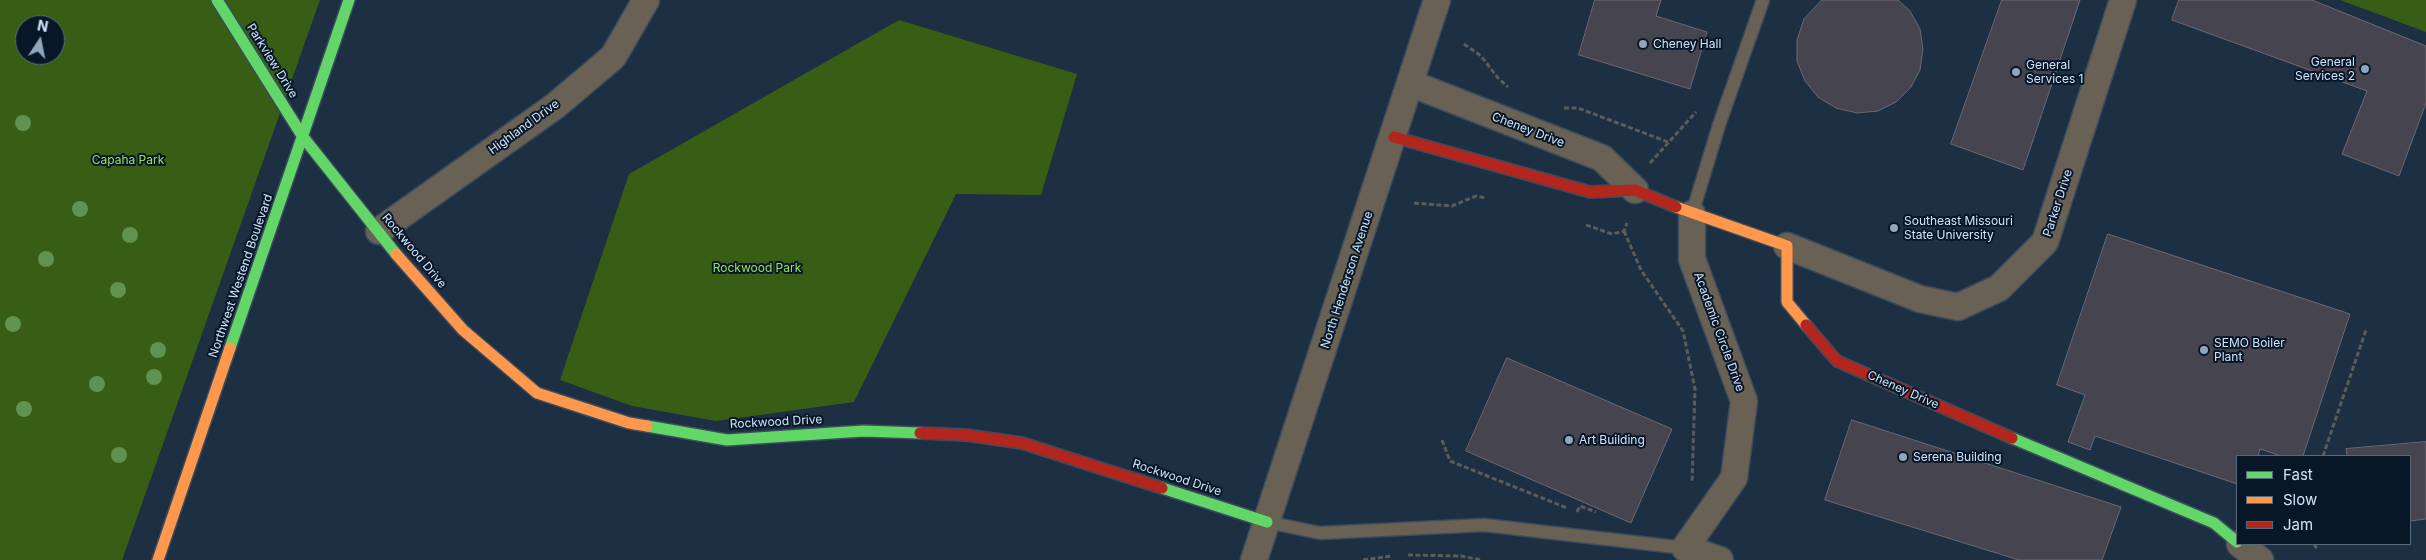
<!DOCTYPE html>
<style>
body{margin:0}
#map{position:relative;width:2426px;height:560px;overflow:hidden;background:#1c2f43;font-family:Inter,sans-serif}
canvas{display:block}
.legend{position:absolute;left:2236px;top:455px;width:175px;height:90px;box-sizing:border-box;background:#081727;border:1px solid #58697c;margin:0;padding:6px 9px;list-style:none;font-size:15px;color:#d0e4fb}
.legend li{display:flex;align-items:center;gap:10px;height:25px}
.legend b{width:25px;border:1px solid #58697c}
.north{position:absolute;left:15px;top:15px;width:50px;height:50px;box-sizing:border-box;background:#081727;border:1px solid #58697c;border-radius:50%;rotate:11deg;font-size:14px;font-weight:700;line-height:20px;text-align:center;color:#d0e4fb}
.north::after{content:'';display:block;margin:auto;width:18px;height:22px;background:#91a5bb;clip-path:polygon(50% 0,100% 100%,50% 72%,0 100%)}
</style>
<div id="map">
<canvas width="2426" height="560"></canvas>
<ul class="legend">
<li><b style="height:6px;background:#63d668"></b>Fast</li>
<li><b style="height:6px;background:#ff974d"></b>Slow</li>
<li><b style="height:6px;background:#b3261e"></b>Jam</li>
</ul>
<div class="north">N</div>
</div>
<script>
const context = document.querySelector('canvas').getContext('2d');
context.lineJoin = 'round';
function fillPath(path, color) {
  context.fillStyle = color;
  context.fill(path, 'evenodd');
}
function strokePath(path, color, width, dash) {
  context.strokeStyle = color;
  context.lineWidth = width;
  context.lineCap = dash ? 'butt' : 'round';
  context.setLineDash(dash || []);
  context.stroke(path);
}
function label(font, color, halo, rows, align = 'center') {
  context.font = font + ' Inter,sans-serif';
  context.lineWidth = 4;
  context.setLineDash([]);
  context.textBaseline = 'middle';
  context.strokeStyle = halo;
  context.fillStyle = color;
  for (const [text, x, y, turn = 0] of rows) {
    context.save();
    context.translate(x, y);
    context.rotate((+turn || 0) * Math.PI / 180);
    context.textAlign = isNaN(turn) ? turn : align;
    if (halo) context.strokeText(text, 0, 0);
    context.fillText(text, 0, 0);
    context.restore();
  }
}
fillPath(new Path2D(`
 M0,0H320L122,560H0ZM25,25H55V55H25Z
 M2340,0H2426V32Z
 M899,20L1077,74L1041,195L956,194L854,402L716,421L632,406L560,380L629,174Z`), '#375e14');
const building = new Path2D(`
 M1595,0H1661L1656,16L1707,32L1690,89L1579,55Z
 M1822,0H1898L1910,11L1920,29L1923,49L1920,70L1911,87L1896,102L1878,111L1857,113L1836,108L1818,97L1805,81L1797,61V40L1804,19Z
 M2002,0H2080L2023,170L1951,144Z
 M2179,0H2312L2426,46V103L2399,176L2342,154L2367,91L2172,20Z
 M2108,234L2350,314L2303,456H2281L2260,449L2258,456H2237V484L2095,436L2090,450L2068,442L2085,395L2057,385Z
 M1507,358L1672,429L1631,523L1466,451Z
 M1852,420L2121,507L2102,560H2019L1825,500Z
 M2426,442V519L2410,521V456H2347L2346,449Z`);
fillPath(building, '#46444e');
strokePath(building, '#6c6873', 1);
const lane = new Path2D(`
 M1692,214L1719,125L1763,0
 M1267,522L1320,533L1484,525L1685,548`);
const street = new Path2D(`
 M1412,84L1602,158L1635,190
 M1692,214V259L1744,401L1734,478L1685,548L1720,560
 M379,231L555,106L613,57L646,0
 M1787,246L1920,299L1958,307L1999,288L2045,242L2123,0
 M2240,544L2260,560
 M1254,560L1437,0`);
const fast = new Path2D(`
 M217,0L303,137L396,254
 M230,348L349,0
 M647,426L727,440L863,431L920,433
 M2012,438L2214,523L2237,542
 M1162,488L1267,522`);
const slow = new Path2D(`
 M1676,207L1787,246V302L1806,325
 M396,254L463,330L537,393L629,423L647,426
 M158,560L230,348`);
const jam = new Path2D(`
 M1394,137L1590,192L1635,190L1676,207
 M1806,325L1837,361L2012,438
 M920,433L966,435L1022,443L1162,488`);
strokePath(lane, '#3c4c5d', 15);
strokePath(street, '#3c4c5d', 29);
strokePath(fast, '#3c4c5d', 14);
strokePath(slow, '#3c4c5d', 14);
strokePath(jam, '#3c4c5d', 14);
strokePath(new Path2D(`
 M1464,44L1481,56L1498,78L1508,87
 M1564,108H1578L1668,142
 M1650,163L1696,112
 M1414,203L1452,206L1476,196L1486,198
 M1586,225L1612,234L1624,231L1627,223
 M1624,231L1641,270L1683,331L1695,389L1692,483
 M1442,440L1450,461L1567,508
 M2323,456L2366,330
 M1577,512L1580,506L1596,512
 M2314,544L2317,549
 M1408,555L1461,556L1481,560
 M1363,560L1392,556`), '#5d5c57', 3, [5, 2.5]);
strokePath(lane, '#686154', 12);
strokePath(street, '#686154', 26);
strokePath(fast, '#63d668', 11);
strokePath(slow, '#ff974d', 11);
strokePath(jam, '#b3261e', 11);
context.fillStyle = '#619250';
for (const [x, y] of [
 [23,123],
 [80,209],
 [130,235],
 [46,259],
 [118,290],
 [13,324],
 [158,350],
 [154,377],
 [97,384],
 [24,409],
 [119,455]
]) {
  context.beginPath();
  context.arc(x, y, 8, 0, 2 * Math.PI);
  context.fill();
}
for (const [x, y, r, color] of [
 [1643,44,5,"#91a5bb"],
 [2365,69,5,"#91a5bb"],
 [2016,72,5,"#91a5bb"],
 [1894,228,5,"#91a5bb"],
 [2204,350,5,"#91a5bb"],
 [1569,440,5,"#91a5bb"],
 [1903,457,5,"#91a5bb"]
]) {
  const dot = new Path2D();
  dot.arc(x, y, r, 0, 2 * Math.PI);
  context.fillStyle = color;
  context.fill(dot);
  strokePath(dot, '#081727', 2);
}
label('12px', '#d0e4fb', '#081727', [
 ["Cheney Hall",1653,44],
 ["General",2355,62,"right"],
 ["Services 2",2355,76,"right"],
 ["General",2026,65],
 ["Services 1",2026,79],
 ["Southeast Missouri",1904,221],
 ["State University",1904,235],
 ["SEMO Boiler",2214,343],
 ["Plant",2214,357],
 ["Art Building",1579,440],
 ["Serena Building",1913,457]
], 'left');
label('12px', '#d0e4fb', '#081727', [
 ["Parkview Drive",272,61,58],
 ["Highland Drive",524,127,-36],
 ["Cheney Drive",1528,130,21],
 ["Parker Drive",2058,203,-72],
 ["Rockwood Drive",414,251,50],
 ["Northwest Westend Boulevard",241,276,-71],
 ["North Henderson Avenue",1347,280,-72],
 ["Academic Circle Drive",1719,332,70],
 ["Cheney Drive",1903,390,24],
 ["Rockwood Drive",776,422,-3],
 ["Rockwood Drive",1177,478,18]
]);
label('12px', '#99e35a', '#081727', [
 ["Capaha Park",128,160],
 ["Rockwood Park",757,268]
]);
</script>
